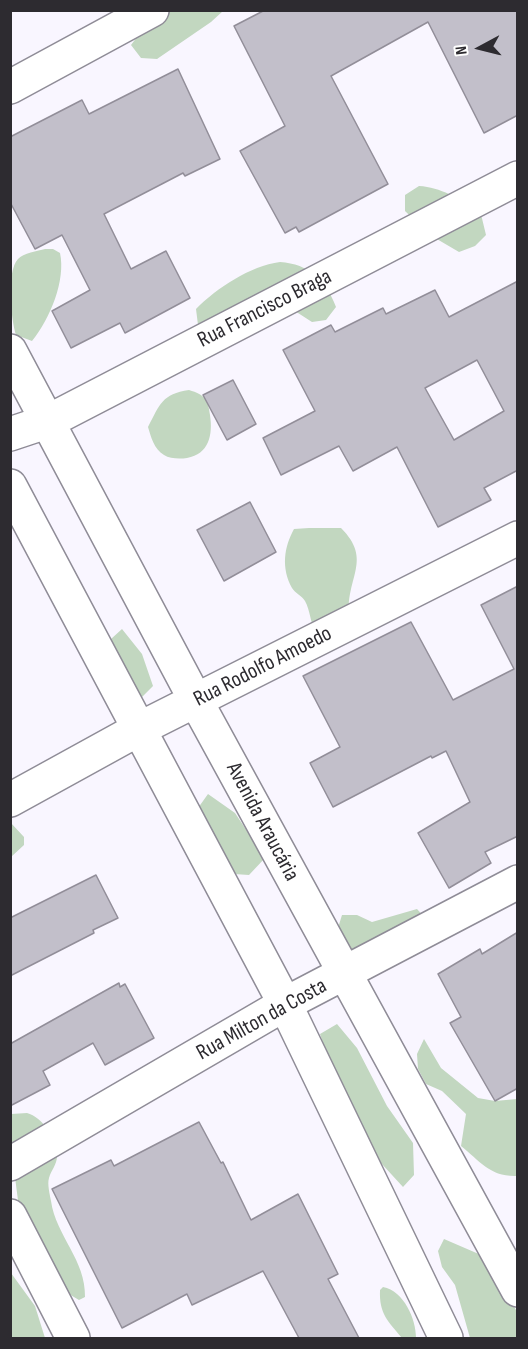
<!DOCTYPE html>
<meta charset="utf-8">
<style>
body{margin:0}
#map{position:relative;width:528px;height:1349px;overflow:hidden;background:#f9f6ff;font-family:"Sofia Sans Condensed",sans-serif}
canvas{display:block}
.frame{position:absolute;inset:0;border:12px solid #2d2b30;pointer-events:none}
.north{position:absolute;left:450px;top:18px;width:60px;height:60px;-webkit-text-stroke:4px #fff;paint-order:stroke;rotate:263deg;font-size:16px;font-weight:700;line-height:24px;text-align:center;color:#2d2b30}
.north::after{content:'';display:block;margin:auto;width:21px;height:27px;background:#2d2b30;clip-path:polygon(50% 0,100% 100%,50% 72%,0 100%)}
</style>
<div id="map">
<canvas width="528" height="1349"></canvas>
<div class="frame"></div>
<div class="north">N</div>
</div>
<script>
const context = document.querySelector('canvas').getContext('2d');
context.lineJoin = 'round';
function fillPath(path, color) {
  context.fillStyle = color;
  context.fill(path, 'evenodd');
}
function strokePath(path, color, width, dash) {
  context.strokeStyle = color;
  context.lineWidth = width;
  context.lineCap = dash ? 'butt' : 'round';
  context.setLineDash(dash || []);
  context.stroke(path);
}
function label(font, color, halo, rows, align = 'center') {
  context.font = font + ' "Sofia Sans Condensed",sans-serif';
  context.lineWidth = 4.5;
  context.setLineDash([]);
  context.textBaseline = 'middle';
  context.strokeStyle = halo;
  context.fillStyle = color;
  for (const [text, x, y, turn = 0] of rows) {
    context.save();
    context.translate(x, y);
    context.rotate((+turn || 0) * Math.PI / 180);
    context.textAlign = isNaN(turn) ? turn : align;
    if (halo) context.strokeText(text, 0, 0);
    context.fillText(text, 0, 0);
    context.restore();
  }
}
fillPath(new Path2D(`
 M168,11H223L211,22L157,59L141,58L131,45L140,33Z
 M419,186C441,187 458,200 479,206L486,235L475,246L459,252L430,235L405,211V195Z
 M45,249H53L60,253C66,280 50,319 32,341L16,335C11,319 6,272 18,259C23,253 38,251 45,249Z
 M280,262C309,264 326,280 336,307L326,320L312,322L284,304L198,325L196,309C217,288 250,266 280,262Z
 M189,390C205,395 208,399 210,415C213,435 209,454 187,458C180,459 170,459 164,455C154,449 151,437 148,427C160,404 162,394 189,390Z
 M309,528H341C373,560 346,577 349,615L315,633C311,624 310,610 305,601C302,596 295,593 292,588C281,568 284,547 294,529Z
 M122,629L142,654L153,686L140,699L115,655L111,639Z
 M208,794L235,813L265,858L249,875L234,874L198,808Z
 M11,823L24,837V845L11,857Z
 M417,909L427,920L352,956L337,931L342,915H357L372,922Z
 M337,1024L357,1048L387,1106L413,1143L414,1175L403,1187L381,1163L326,1052L320,1034Z
 M424,1039L441,1068L478,1098L495,1101L517,1099V1176C490,1177 480,1161 461,1146L466,1114L442,1091L426,1084L418,1069L417,1054Z
 M27,1113C42,1117 58,1139 57,1156C57,1165 51,1170 49,1178C47,1184 50,1195 51,1201C56,1236 86,1260 85,1297L79,1300L57,1287L20,1216L11,1146V1114Z
 M444,1239L488,1258L517,1312V1338H470L455,1285L442,1267L438,1251Z
 M11,1273L35,1306L45,1338H11Z
 M383,1287C404,1291 416,1319 416,1338H402C388,1321 379,1314 380,1290Z`), '#c2d7c0');
const building = new Path2D(`
 M265,10H518V115L484,133L428,22L331,76L388,184L299,232L296,227L285,233L240,151L285,126L234,26Z
 M178,69L220,159L185,176L183,173L104,214L131,269L166,251L190,298L125,333L120,323L71,348L52,311L90,290L62,235L35,249L10,202V137L82,100L89,114Z
 M518,281V470L484,488L491,500L438,527L397,447L353,471L339,446L281,475L263,438L315,411L283,350L331,325L335,332L383,308L386,314L435,290L449,317ZM477,360L504,411L454,440L425,388Z
 M233,380L256,424L227,440L203,395Z
 M250,502L276,552L224,581L197,530Z
 M518,586V836L485,852L491,863L449,888L418,833L470,802L446,751L432,758L431,756L333,807L310,763L340,747L303,676L411,622L453,700L514,669L481,605Z
 M96,875L118,918L93,930L94,933L10,976V918Z
 M518,932V1088L495,1101L450,1023L461,1017L438,974L480,949L482,954Z
 M119,983L120,987L125,984L154,1038L105,1065L93,1043L43,1071L50,1085L10,1106V1044Z
 M199,1122L221,1163L223,1162L251,1220L298,1194L338,1274L328,1279L359,1338H299L263,1271L192,1305L187,1294L122,1328L52,1189L111,1160L114,1166Z`);
fillPath(building, '#c2bfca');
strokePath(building, '#928e99', 1.5);
const minor = new Path2D(`
 M10,87L152,10
 M10,351L196,701L518,1290
 M10,434L49,421L518,178
 M10,486L285,1004L446,1338
 M10,800L139,729L518,538
 M10,1164L285,1004L518,882
 M10,1216L73,1338`);
strokePath(minor, '#8f8c97', 36);
strokePath(minor, '#fff', 33);
label('22px', '#2d2b30', '#fff', [
 ["Rua Francisco Braga",265,309,-27],
 ["Rua Rodolfo Amoedo",263,667,-27],
 ["Avenida Araucária",262,822,62],
 ["Rua Milton da Costa",262,1020,-29]
]);
</script>
